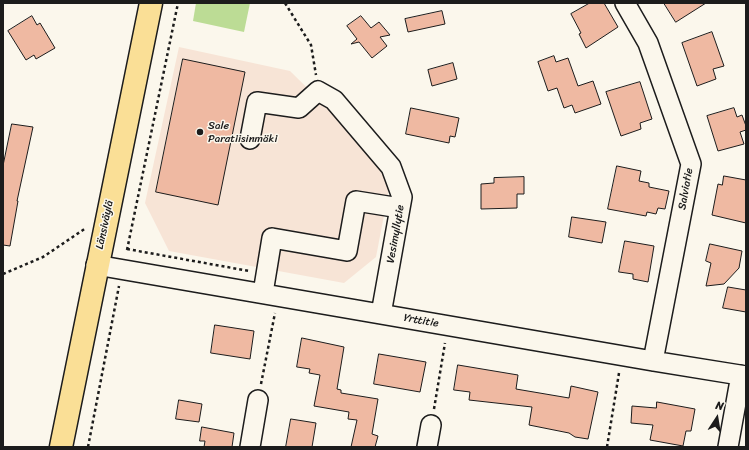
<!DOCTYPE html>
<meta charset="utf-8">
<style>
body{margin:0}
#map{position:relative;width:749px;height:450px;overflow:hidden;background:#fbf7ec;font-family:Sriracha,sans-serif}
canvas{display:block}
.frame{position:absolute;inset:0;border:4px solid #1c1c1c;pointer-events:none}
.north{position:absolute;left:697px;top:398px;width:40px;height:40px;-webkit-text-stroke:3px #fbf7ec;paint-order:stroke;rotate:12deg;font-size:11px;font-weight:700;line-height:16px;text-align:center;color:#1c1c1c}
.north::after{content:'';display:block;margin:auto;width:14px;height:18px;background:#1c1c1c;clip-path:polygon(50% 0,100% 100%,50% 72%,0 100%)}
</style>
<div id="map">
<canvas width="749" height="450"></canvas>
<div class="frame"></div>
<div class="north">N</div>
</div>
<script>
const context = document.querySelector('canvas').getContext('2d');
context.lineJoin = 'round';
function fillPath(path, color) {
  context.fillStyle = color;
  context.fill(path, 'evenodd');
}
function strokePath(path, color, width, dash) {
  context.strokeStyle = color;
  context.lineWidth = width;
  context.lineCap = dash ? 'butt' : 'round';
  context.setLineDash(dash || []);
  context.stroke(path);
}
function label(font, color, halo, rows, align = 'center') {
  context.font = font + ' Sriracha,sans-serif';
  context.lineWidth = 3;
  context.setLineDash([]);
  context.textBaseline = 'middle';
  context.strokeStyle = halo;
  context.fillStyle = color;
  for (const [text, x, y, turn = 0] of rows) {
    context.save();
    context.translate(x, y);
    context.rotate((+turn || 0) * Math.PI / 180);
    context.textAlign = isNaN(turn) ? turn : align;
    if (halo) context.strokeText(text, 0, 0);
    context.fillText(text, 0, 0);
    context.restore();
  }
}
fillPath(new Path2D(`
 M179,47L290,71L348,128L390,184L376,257L344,283L169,251L145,203Z`), '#f7e4d6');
fillPath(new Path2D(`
 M196,3H250L244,32L193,21Z`), '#bcdc95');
const building = new Path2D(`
 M590,3H604L618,27L586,48L579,34L581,33L571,14Z
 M664,3H706L676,22Z
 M442,11L445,24L408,32L405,19Z
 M32,16L37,25L40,23L55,48L36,59L34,55L26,60L8,31Z
 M361,16L371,28L379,22L390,35L380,37L387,46L372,58L359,42L351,44L357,39L347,26Z
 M712,32L724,66L713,69L716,79L697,86L682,43Z
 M554,56L556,62L568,58L578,86L593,81L601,104L575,113L572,105L564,108L557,88L548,91L538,62Z
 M183,59L245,72L218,205L156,192Z
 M453,63L457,79L432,86L428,70Z
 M640,82L652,119L640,123L641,129L621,136L606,92Z
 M411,108L459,118L455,137L450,136L449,143L406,134Z
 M734,108L737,117L742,115L746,126V130L740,132L744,144L718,151L707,116Z
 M12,124L33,127L17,201H18L10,246L3,245V166Z
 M617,166L641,171L639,181L649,183V187L669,191L665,209L658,208L656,214L647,212L646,216L608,209Z
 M724,176L746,180V223L712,215L718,184L722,185Z
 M524,177V194H517V208L481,209V184L494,183V178Z
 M572,217L606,222L602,243L569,237Z
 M625,241L654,246L648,282L633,279V274L619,272Z
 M710,244L742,251L739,268L724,284L706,286L711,263L706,261Z
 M728,287L746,290V312L723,308Z
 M215,325L254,331L250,359L211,353Z
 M302,338L344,347L337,389L341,390V393L378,399L372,434L378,436L375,447H351L357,420L348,419L349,412L314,406L320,375L309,373L310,369L297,367Z
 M379,354L426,362L420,392L374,384Z
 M458,365L518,375L516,389L569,398L571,386L598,392L588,439L575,437L569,433L529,425L532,407L469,400L470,392L454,390Z
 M179,400L202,404L199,422L176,419Z
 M657,402L695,409L691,431H686L683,446L650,440L653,425L631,423L632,406L656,408Z
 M291,419L316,423L312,447H286Z
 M202,427L234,433L232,447H204L205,441H200Z`);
fillPath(building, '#efb9a2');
strokePath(building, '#1c1c1c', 1);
const minor = new Path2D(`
 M625,3L648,43L691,164L653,361
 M250,139L257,102L299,108L318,91L334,100L391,167L402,197L381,314
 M96,265L653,361L746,376
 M263,293L272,238L347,251L356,201L400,208
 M250,447L258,400
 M427,447L431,425
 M728,447L741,375`);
const major = new Path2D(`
 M61,447L151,3`);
strokePath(minor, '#1c1c1c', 22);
strokePath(major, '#1c1c1c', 25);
strokePath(new Path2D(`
 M285,3L311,45L316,75
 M127,249L249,271
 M127,250L178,3
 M3,274L43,257L86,228
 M261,384L275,313
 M434,409L445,343
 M88,447L119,286
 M607,447L619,373`), '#1c1c1c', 2.5, [3, 3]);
strokePath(minor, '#fbf7ec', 19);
strokePath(major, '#fadf96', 22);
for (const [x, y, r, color] of [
 [200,132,4,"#1c1c1c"]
]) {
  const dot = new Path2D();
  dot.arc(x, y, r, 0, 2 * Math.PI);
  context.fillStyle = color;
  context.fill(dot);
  strokePath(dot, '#fbf7ec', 1.5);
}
label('11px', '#1c1c1c', '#fbf7ec', [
 ["Sale",208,126],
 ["Paratiisinmäki",208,139]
], 'left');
label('11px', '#1c1c1c', '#fbf7ec', [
 ["Salviatie",686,189,-80],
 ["Länsiväylä",105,225,-78],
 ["Vesimyllytie",396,234,-80],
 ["Yrttitie",421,321,10]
]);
</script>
